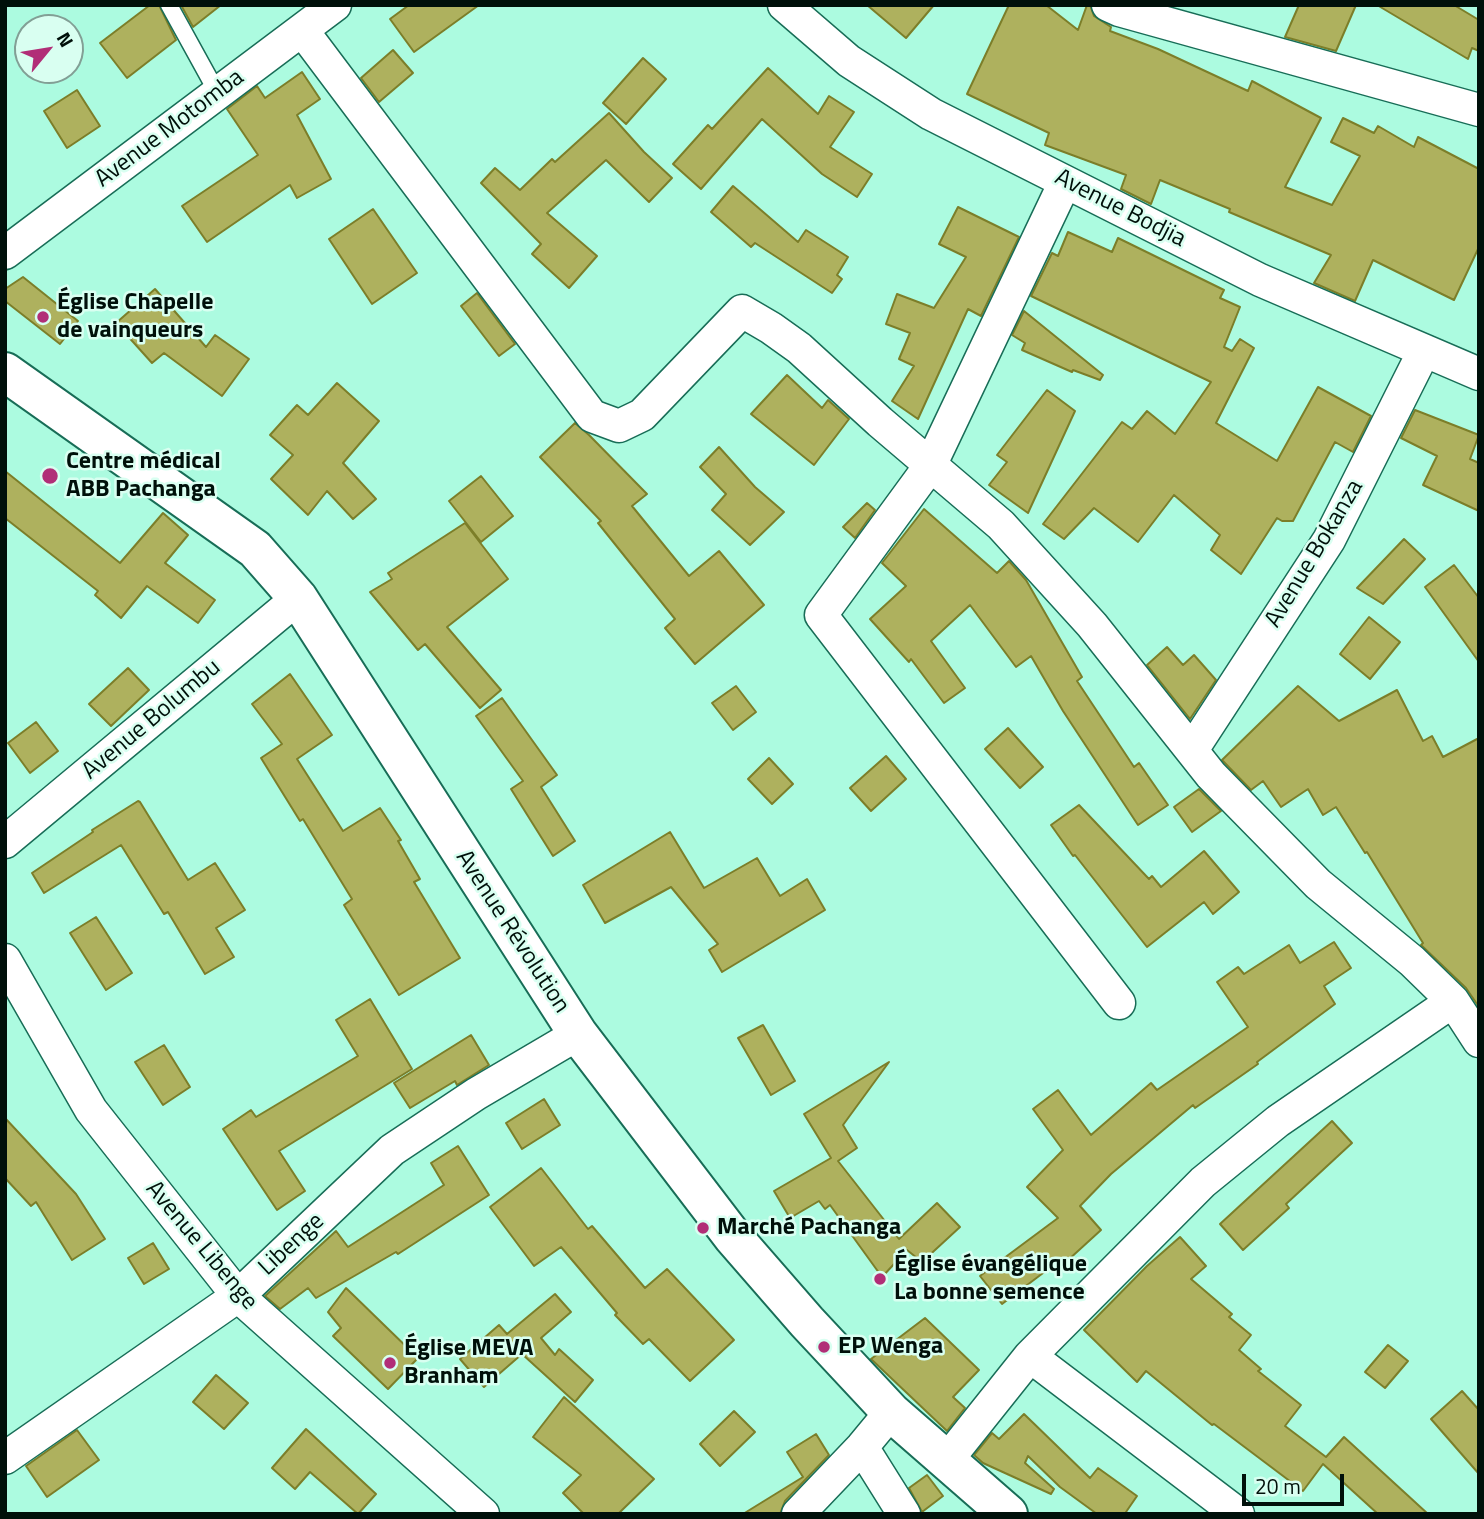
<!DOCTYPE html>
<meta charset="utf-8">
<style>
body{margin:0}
#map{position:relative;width:1484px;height:1519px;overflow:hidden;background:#acfbe0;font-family:"Titillium Web",sans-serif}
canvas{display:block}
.frame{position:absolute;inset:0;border:7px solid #00100a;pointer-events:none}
.north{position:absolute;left:14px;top:14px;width:70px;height:70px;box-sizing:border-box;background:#d9fff1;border:2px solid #829f95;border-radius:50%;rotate:60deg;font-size:19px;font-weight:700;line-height:28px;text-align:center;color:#00100a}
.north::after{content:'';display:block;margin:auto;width:24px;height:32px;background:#b12e77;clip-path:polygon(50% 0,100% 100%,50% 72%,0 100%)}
.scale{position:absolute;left:1242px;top:1474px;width:102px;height:32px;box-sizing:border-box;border:4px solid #00100a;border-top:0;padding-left:9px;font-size:21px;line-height:24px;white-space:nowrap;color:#00100a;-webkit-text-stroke:5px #d9fff1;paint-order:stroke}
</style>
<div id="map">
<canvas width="1484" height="1519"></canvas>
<div class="frame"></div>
<div class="north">N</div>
<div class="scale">20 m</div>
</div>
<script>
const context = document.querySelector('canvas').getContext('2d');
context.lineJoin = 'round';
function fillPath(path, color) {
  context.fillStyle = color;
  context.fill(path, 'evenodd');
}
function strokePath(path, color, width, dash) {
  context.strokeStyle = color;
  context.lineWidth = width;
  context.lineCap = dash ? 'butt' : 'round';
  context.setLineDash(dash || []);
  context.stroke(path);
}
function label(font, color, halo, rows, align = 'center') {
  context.font = font + ' "Titillium Web",sans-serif';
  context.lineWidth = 5;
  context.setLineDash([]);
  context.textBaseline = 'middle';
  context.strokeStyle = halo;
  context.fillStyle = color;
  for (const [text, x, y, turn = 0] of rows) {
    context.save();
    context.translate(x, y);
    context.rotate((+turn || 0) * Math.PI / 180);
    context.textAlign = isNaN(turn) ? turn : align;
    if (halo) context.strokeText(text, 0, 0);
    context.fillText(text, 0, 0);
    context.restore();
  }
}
const building = new Path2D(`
 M150,5H159L176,40L127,78L100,43Z
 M181,5H221L193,27Z
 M409,5H479L414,52L390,19Z
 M867,5H934L906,38Z
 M1009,5H1046L1078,30L1087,5H1090L1094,16L1111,27L1110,31L1158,49L1248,91L1252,81L1321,118L1285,187L1332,205L1360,156L1331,142L1343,118L1374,133L1378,126L1414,147L1418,137L1479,169V247L1454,300L1373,260L1355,301L1314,283L1331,255L1229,212L1230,209L1160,180L1151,204L1121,189L1126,175L1045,145L1049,133L967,94Z
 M1299,5H1356L1336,51L1285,37Z
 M1377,5H1454L1479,20V51L1472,48L1468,59Z
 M393,50L413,73L379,102L361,78Z
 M643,58L666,79L626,124L603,103Z
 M768,68L818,114L829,96L854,112L830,147L872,174L857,197L822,174L762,119L701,189L673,164L708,125L712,129Z
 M302,72L320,99L297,115L331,179L297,198L290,185L207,242L182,206L258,155L227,109L257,86L265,98Z
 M77,90L100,126L67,148L44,111Z
 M609,113L644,152L672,178L649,202L606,160L547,213L597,256L569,288L532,254L541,244L481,183L495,168L520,190L552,159L555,162Z
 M733,186L798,242L806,230L848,257L837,275L842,279L832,293L755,243L751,247L711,212Z
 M958,207L1019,237L981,316L968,309L918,419L892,401L914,366L899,359L910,333L886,324L897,294L934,308L966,257L939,244Z
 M373,209L417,273L372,304L329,239Z
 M1068,232L1112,252L1118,238L1224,290L1220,298L1240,307L1224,347L1232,351L1240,339L1254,348L1216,423L1277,461L1318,387L1371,416L1353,452L1335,442L1293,521H1282L1277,518L1241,574L1211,550L1220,535L1174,495L1138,542L1094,508L1064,539L1043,524L1122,422L1132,429L1147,411L1175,434L1211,382L1031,296L1052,253L1058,256Z
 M23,277L78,321L60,344L5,301V289Z
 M155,289L206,347L215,335L249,359L222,396L164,353L152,363L116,323Z
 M477,293L515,344L499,356L461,306Z
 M1024,311L1103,375L1100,380L1073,370L1072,372L1022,350L1025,343L1012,335Z
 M787,375L822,408L828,400L849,419L814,465L751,414Z
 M337,383L379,421L343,463L376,499L353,519L327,491L308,515L271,479L293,455L270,435L297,405L308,415Z
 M1047,390L1075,411L1028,513L989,485L1007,462L997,455Z
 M1415,410L1479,435L1470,459L1479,463V511L1423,485L1437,456L1401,438Z
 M575,423L589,435L647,494L632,506L689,576L719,551L764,605L695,664L665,628L675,619L598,523L601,521L540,457Z
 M719,447L755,487L784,512L750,545L712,510L726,494L700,467Z
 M5,471L120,563L163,513L188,535L165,563L215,600L198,623L147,586L121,618L95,595L98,591L5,518Z
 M481,476L513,516L481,542L449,501Z
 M867,503L875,510L855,538L843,527Z
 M924,509L997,573L1009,561L1026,580L1082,677L1077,681L1134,767L1139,763L1168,805L1138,825L1063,711L1031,656L1016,667L970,605L931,641L965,688L944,703L911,659L909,662L870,619L906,586L882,563Z
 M465,523L508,579L447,627L501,690L480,708L425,644L418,650L370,592L392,579L388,573Z
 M1404,539L1425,559L1383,604L1357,588Z
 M1454,565L1479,598V662L1425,587Z
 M1369,617L1400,642L1370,679L1340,654Z
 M1167,647L1183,665L1194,655L1216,680L1190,719L1147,665Z
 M128,668L149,690L111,726L89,704Z
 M290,674L332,735L297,759L343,831L380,808L401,840L398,841L420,879L414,882L460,958L399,995L344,905L352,899L303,819L300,821L261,758L282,744L252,704Z
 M736,686L756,712L733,730L712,703Z
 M1298,686L1339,721L1397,690L1423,741L1432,736L1443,757L1479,738V1007L1466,988L1421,945L1423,943L1367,852L1365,853L1336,807L1323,815L1308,789L1281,807L1263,781L1251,790L1222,760Z
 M502,698L557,775L541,787L575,841L553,856L511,789L523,781L476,716Z
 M36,722L58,751L30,773L8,743Z
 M1008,728L1043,767L1020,788L985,749Z
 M886,756L906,779L871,811L850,788Z
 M769,758L793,784L772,804L748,779Z
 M1199,789L1221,811L1192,832L1174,807Z
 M138,801L140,802L188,880L215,863L245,910L216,928L234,957L205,974L168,912L164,914L121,845L44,893L32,873L93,832L92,830Z
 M1079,805L1149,879L1152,876L1161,887L1204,851L1239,892L1213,914L1204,902L1147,947L1075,855L1073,856L1051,825Z
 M670,832L704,888L757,858L780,896L807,879L825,910L722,972L709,950L718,944L671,887L605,923L583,885Z
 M96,917L132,973L106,990L70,933Z
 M1334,942L1351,968L1324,986L1335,1004L1257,1062L1258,1064L1195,1108L1193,1105L1111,1174L1080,1206L1101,1230L1055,1272L1051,1267L1002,1304L980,1276L1058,1218L1027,1187L1063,1150L1033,1109L1058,1090L1091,1135L1151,1083L1157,1090L1248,1027L1217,982L1238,967L1244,974L1289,945L1300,963Z
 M370,999L412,1069L279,1151L305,1191L277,1210L223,1129L251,1110L256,1117L358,1056L336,1020Z
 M763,1025L795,1081L771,1095L738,1038Z
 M471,1035L489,1065L457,1085L455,1081L410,1108L394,1083Z
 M164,1045L190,1087L163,1105L135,1062Z
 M889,1062L843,1125L857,1148L838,1161L899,1239L937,1203L960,1227L922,1262L907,1250L882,1277L830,1205L825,1209L819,1201L790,1218L774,1191L831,1158L804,1114Z
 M544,1099L560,1125L522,1149L506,1123Z
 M5,1118L76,1194L105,1239L72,1260L36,1202L31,1206L5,1178Z
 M1332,1121L1352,1143L1286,1204L1289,1208L1243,1250L1220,1224Z
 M458,1146L489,1195L398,1254L396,1252L316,1298L308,1288L280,1309L265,1296L336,1231L348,1247L444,1185L431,1163Z
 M541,1168L588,1229L592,1226L645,1288L667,1269L734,1340L690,1381L649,1339L643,1344L615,1315L617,1313L561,1247L534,1266L490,1207Z
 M1180,1237L1206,1266L1191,1279L1232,1314L1229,1317L1251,1335L1239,1350L1261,1369L1258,1371L1301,1405L1285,1426L1326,1457L1344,1437L1428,1514H1378L1323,1464L1303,1491L1214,1424L1212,1425L1146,1371L1137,1382L1084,1330L1147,1266Z
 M153,1243L169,1269L144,1284L128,1258Z
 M346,1288L418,1358L388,1389L333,1336L341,1328L328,1312Z
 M555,1294L571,1312L541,1338L555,1355L559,1349L593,1380L575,1402L522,1354L484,1387L460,1359L499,1325L507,1334Z
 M925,1318L979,1370L953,1397L965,1408L947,1431L871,1359Z
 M1388,1345L1408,1361L1385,1388L1365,1372Z
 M216,1375L248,1403L224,1429L193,1402Z
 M1462,1391L1479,1410V1474L1431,1419Z
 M564,1397L654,1479L618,1514H584L563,1493L581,1475L533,1437Z
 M734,1411L755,1432L720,1466L700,1444Z
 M1024,1414L1090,1478L1098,1468L1137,1496L1126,1512L1127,1514H1097L1060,1487L1028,1456L1025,1463L1054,1489L1051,1494L983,1463L974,1455L992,1433L999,1439Z
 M306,1429L376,1494L358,1514L310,1472L295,1489L272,1468Z
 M77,1430L99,1460L47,1497L26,1466Z
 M816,1434L829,1455L785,1501L780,1514H743L803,1477L787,1452Z
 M927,1475L943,1496L922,1512L909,1488Z`);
fillPath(building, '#aeb15e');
strokePath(building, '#7c7e29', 2);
const lane = new Path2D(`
 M169,5L218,94`);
const street = new Path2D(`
 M784,5L849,61L931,114L1260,280L1479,374
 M1108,5L1119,10L1479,110
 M302,30L592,416L619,426L642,415L742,311L771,328L799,348L880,422L1001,525L1092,625L1211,775L1318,884L1412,961L1453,1001L1479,1041
 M1065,182L930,466L821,615L1119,1003
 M5,253L335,5
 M1192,750L1329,540L1424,351
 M5,842L298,598
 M5,960L91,1110L238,1296L483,1514
 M1030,1356L1238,1514
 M862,1447L904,1514
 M5,1458L238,1296L392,1150L476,1094L578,1034
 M947,1460L1030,1356L1203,1182L1278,1121L1453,1001
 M798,1514L862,1447L891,1412`);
const secondary = new Path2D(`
 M5,372L255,549L298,598L578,1034L733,1237L807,1322L891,1412L1008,1514`);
strokePath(lane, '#186d57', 19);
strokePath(street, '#186d57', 35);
strokePath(secondary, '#186d57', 42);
strokePath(lane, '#fff', 16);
strokePath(street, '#fff', 32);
strokePath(secondary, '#fff', 38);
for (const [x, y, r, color] of [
 [43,317,7,"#b12e77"],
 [50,476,9,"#b12e77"],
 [703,1228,7,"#b12e77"],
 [880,1279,7,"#b12e77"],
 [824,1347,7,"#b12e77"],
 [390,1363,7,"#b12e77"]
]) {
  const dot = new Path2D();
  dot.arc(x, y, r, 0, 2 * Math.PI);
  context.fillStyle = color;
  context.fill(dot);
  strokePath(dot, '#d9fff1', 2.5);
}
label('24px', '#00100a', '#d9fff1', [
 ["Avenue Motomba",170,129,-37],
 ["Avenue Bodjia",1120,209,27],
 ["Avenue Bokanza",1315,554,-59],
 ["Avenue Bolumbu",152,720,-40],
 ["Avenue Révolution",512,932,57],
 ["Libenge",292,1245,-43],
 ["Avenue Libenge",201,1246,50]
]);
label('bold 24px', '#00100a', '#d9fff1', [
 ["Église Chapelle",57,303],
 ["de vainqueurs",57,331],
 ["Centre médical",66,462],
 ["ABB Pachanga",66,490],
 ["Marché Pachanga",717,1228],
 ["Église évangélique",894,1265],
 ["La bonne semence",894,1293],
 ["EP Wenga",838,1347],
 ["Église MEVA",404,1349],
 ["Branham",404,1377]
], 'left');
</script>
